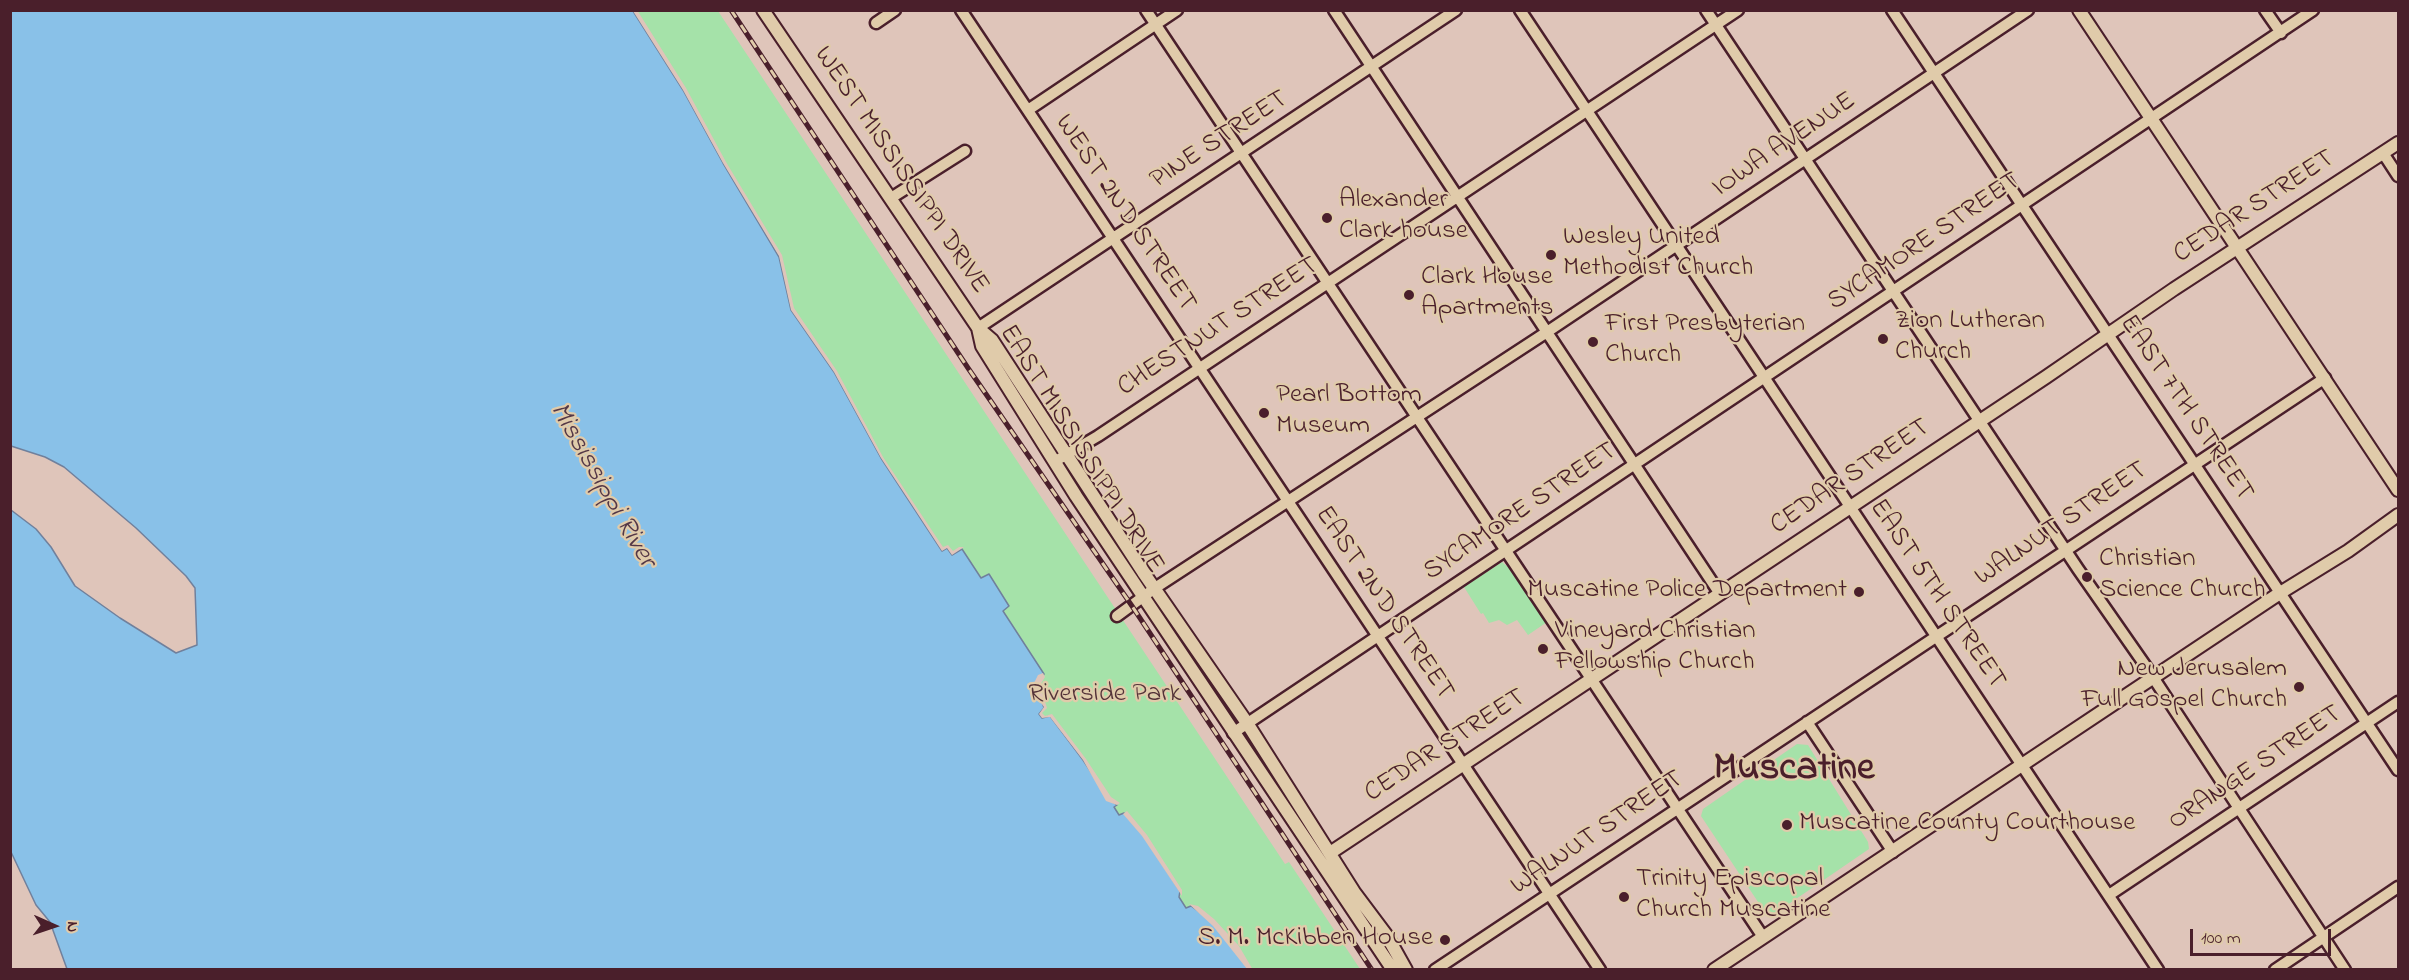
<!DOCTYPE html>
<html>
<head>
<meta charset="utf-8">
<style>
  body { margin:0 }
  #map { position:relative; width:2409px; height:980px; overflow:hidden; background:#dfc5ba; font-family:"Indie Flower",sans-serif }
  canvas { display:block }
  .frame { position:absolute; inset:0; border:12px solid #4a1f2b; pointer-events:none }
  .north { position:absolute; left:24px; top:896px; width:60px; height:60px; -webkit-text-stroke:4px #e0cbaa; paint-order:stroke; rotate:93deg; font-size:16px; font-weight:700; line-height:24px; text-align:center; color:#4a1f2b }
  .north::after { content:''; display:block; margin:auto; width:21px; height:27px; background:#4a1f2b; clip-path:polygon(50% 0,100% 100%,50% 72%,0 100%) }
  .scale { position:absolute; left:2190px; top:929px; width:141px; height:27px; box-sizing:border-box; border:3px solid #4a1f2b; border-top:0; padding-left:8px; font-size:18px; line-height:21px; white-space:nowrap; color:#4a1f2b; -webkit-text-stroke:4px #e0cbaa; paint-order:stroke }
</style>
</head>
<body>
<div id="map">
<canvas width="2409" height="980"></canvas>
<div class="frame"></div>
<div class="north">N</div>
<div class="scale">100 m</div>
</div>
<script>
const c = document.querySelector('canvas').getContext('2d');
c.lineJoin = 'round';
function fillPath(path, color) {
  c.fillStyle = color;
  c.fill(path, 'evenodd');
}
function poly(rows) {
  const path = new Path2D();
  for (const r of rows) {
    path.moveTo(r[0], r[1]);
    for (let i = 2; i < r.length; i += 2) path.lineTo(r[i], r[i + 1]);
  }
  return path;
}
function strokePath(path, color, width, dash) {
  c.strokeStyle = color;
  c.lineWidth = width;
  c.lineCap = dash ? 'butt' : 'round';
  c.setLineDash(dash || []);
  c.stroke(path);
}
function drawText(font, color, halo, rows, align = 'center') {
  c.font = font + ' "Indie Flower",sans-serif';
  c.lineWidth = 4.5;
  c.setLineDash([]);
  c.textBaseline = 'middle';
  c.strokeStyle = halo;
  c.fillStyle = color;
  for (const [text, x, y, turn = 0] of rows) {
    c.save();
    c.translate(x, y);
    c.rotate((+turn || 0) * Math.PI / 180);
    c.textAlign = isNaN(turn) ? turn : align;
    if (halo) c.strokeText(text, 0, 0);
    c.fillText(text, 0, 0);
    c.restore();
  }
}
const green = poly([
  [633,11,718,11,1285,864,1289,862,1360,969,1250,969,1189,907,1186,908,1139,848,1052,782,1018,635,1002,610,1008,606,975,596,912,505,791,310,683,90],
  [1502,562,1509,568,1547,622,1528,635,1517,620,1507,625,1499,620,1489,623,1483,613,1481,614,1464,587],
  [1797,744,1808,745,1868,842,1869,849,1774,914,1764,911,1701,816,1703,809]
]);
const water = poly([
  [11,11,633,11,683,90,723,163,779,257,791,310,834,372,881,458,942,551,947,548,952,555,962,549,981,578,989,574,1009,606,1003,611,1044,674,1037,685,1044,708,1039,714,1042,718,1050,716,1083,760,1109,799,1117,805,1114,807,1119,815,1124,813,1144,836,1180,891,1179,897,1186,908,1191,906,1212,921,1250,969,67,969,50,922,36,905,11,852,11,510,36,529,51,547,75,586,120,618,176,653,197,645,195,588,186,576,136,528,64,467,45,457,11,446,11,11]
]);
const pier = poly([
  [637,10,686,88,726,162,782,255,794,308,837,371,883,457,943,547,948,545,953,551,959,547,964,547,952,555,947,548,942,551,912,505,881,458,834,372,791,310,779,256,723,163,683,90,633,11],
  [1043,673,1045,677,1040,685,1047,708,1042,713,1045,716,1052,714,1086,759,1111,797,1120,803,1117,805,1106,801,1083,760,1050,717,1042,718,1039,714,1044,707,1034,693,1033,685,1038,675],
  [1127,811,1147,835,1182,890,1182,896,1142,836,1123,814],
  [1189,904,1198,906,1214,919,1239,946,1253,970,1247,969,1213,926]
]);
const minor = poly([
  [961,10,1600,970],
  [1146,10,1763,937],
  [1334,10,1720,594],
  [1520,10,2158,970],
  [1706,10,2078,569,2147,668,2345,970],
  [1892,10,2398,770],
  [2265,10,2281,33],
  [876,23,895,10],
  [1028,110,1177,10],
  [2383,153,2398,176],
  [891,198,965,151],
  [978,328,1456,10],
  [1059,459,1098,436,1738,10],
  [1117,616,1155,588,1547,332,2028,10],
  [1807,722,1893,852],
  [1233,733,2313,10],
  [2109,895,2398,702],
  [1435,970,2325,378],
  [2275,970,2398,887]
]);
const major = poly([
  [763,10,978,328,992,340,1143,572,1247,723,1354,892,1387,936,1406,970],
  [2079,10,2398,490],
  [978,328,982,346,1076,496,1393,970],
  [1330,853,2046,377,2174,289,2398,143],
  [1714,970,2280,593,2348,551,2398,515]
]);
const rail = poly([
  [731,10,968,368,1132,606,1372,970]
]);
const markers = [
  [1327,218,6,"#4a1f2b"],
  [1551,255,6,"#4a1f2b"],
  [1409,295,6,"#4a1f2b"],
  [1883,339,6,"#4a1f2b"],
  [1593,342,6,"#4a1f2b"],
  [1264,413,6,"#4a1f2b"],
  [2087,577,6,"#4a1f2b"],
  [1859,592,6,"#4a1f2b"],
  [1543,649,6,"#4a1f2b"],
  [2299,687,6,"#4a1f2b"],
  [1787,825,6,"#4a1f2b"],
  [1624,897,6,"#4a1f2b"],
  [1445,940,6,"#4a1f2b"]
];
const streetNames = [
  ["PINE STREET",1220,141,-33],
  ["IOWA AVENUE",1785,146,-34],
  ["WEST MISSISSIPPI DRIVE",900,171,56],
  ["CEDAR STREET",2255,208,-33],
  ["WEST 2ND STREET",1124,214,56],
  ["SYCAMORE STREET",1925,243,-34],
  ["CHESTNUT STREET",1219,328,-33],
  ["EAST 7TH STREET",2185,409,56],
  ["EAST MISSISSIPPI DRIVE",1080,450,58],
  ["CEDAR STREET",1851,478,-34],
  ["SYCAMORE STREET",1521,513,-34],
  ["WALNUT STREET",2062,525,-34],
  ["EAST 5TH STREET",1936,595,56],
  ["EAST 2ND STREET",1383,604,56],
  ["CEDAR STREET",1446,747,-33],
  ["ORANGE STREET",2256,769,-34],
  ["WALNUT STREET",1598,834,-34]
];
const poiNames = [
  ["Alexander",1339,202],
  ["Clark house",1339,233],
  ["Wesley United",1563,239],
  ["Methodist Church",1563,270],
  ["Clark House",1421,279],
  ["Apartments",1421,310],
  ["Zion Lutheran",1895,323],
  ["Church",1895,354],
  ["First Presbyterian",1605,326],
  ["Church",1605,357],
  ["Pearl Bottom",1276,397],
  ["Museum",1276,428],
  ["Christian",2099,561],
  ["Science Church",2099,592],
  ["Muscatine Police Department",1847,592,"right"],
  ["Vineyard Christian",1555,633],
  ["Fellowship Church",1555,664],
  ["New Jerusalem",2287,671,"right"],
  ["Full Gospel Church",2287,702,"right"],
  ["Muscatine County Courthouse",1799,825],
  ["Trinity Episcopal",1636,881],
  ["Church Muscatine",1636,912],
  ["S. M. McKibben House",1433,940,"right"]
];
const parkNames = [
  ["Riverside Park",1105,696]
];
const waterNames = [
  ["Mississippi River",601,486,60]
];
const townNames = [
  ["Muscatine",1794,772]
];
fillPath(green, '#a5e2a9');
fillPath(water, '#89c1e8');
strokePath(water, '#70809c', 1.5);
fillPath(pier, '#dfc5ba');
strokePath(minor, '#4a1f2b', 15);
strokePath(major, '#4a1f2b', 16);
strokePath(minor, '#e0cbaa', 10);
strokePath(major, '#e0cbaa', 12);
strokePath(rail, '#4a1f2b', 5);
strokePath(rail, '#e0cbaa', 3, [9]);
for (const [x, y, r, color] of markers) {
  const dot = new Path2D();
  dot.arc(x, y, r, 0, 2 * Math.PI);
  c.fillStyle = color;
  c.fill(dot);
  strokePath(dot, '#e0cbaa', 2);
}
drawText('27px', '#4a1f2b', '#e0cbaa', streetNames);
drawText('27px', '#4a1f2b', '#e0cbaa', poiNames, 'left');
drawText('27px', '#533238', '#e0cbaa', parkNames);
drawText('italic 28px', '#533747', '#e0cbaa', waterNames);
drawText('bold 39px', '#4a1f2b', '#e0cbaa', townNames);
</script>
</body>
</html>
